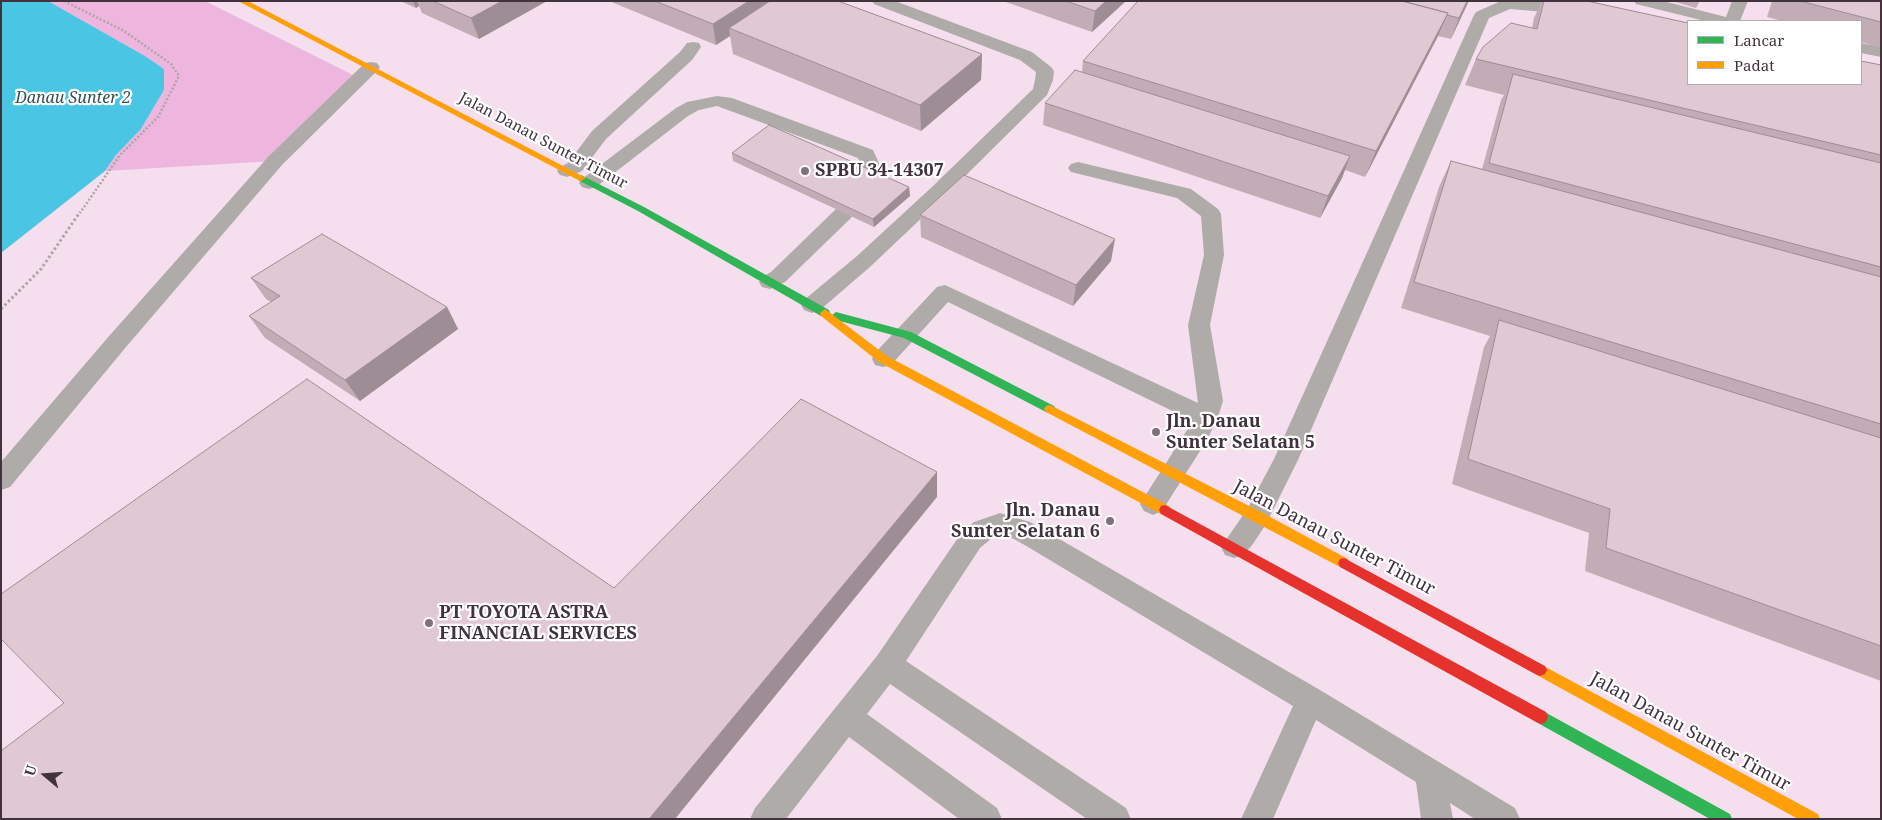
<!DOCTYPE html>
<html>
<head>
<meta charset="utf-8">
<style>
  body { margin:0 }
  #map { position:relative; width:1882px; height:820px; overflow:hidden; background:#f5dfee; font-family:"Noto Serif",serif }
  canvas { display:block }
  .frame { position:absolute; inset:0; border:2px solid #42323d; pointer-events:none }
  .legend { position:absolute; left:1687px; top:20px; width:175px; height:65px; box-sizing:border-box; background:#fff; border:1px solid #b3adb1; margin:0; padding:6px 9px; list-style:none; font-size:15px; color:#42323d }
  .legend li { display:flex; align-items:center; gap:10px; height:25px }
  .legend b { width:25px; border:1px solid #b3adb1 }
  .north { position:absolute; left:20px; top:750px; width:50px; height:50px; -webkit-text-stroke:4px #fff; paint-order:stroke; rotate:288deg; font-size:14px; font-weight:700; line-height:20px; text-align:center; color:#42323d }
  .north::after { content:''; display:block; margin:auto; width:18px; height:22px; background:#42323d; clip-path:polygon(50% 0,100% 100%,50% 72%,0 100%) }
</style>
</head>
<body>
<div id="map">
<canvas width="1882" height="820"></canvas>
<div class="frame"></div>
<ul class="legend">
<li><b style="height:6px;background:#30b455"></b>Lancar</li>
<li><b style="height:6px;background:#ff9f0a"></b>Padat</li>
</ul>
<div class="north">U</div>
</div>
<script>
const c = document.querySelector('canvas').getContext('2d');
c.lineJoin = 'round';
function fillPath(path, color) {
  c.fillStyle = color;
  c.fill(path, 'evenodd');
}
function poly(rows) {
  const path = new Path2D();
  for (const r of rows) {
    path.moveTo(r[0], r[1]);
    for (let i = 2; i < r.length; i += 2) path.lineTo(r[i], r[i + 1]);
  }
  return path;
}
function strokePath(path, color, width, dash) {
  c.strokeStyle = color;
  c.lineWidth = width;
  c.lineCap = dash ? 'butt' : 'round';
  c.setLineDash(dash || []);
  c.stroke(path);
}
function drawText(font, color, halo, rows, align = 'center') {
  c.font = font + ' "Noto Serif",serif';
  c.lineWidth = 4.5;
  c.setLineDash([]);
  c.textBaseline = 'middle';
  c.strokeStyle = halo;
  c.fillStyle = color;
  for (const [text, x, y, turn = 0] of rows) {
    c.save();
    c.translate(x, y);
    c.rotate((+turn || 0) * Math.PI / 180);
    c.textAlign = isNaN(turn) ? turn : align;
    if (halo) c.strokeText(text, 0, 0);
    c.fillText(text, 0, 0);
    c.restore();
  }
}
const green = poly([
  [48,1,205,1,359,78,275,161,105,171,116,155,141,129,164,90,164,69,145,56]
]);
const water = poly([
  [1,1,48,1,145,56,164,69,164,90,141,129,116,155,105,171,1,253]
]);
const pathFar1 = poly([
  [64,1,124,31,171,64,179,76,158,117,120,155,80,213]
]);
const path = poly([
  [1,309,41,269,80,212]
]);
const lane = poly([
  [872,1,895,1,1032,52,1051,67,1054,71,1053,80,1047,95,947,194,871,266,820,310,812,313,804,310,801,305,804,300,857,256,933,186,1033,89,1035,80,1036,72,1020,60,874,4,872,1],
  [1501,1,1545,2,1578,10,1580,13,1578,16,1572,18,1545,12,1510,9,1489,18,1298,460,1266,524,1253,544,1243,555,1234,558,1225,555,1221,547,1248,508,1274,459,1474,15,1476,12,1501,1],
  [1634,1,1663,1,1726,17,1732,1,1748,1,1740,21,1705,21,1636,4,1634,1],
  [693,42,699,43,701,47,692,60,606,139,582,171,567,177,560,175,557,171,560,167,568,163,592,131,680,52,687,43,693,42],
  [1861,43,1881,47,1881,57,1861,53,1861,43],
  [371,62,377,63,380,67,377,71,282,165,126,347,10,487,1,490,1,462,110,335,268,157,365,63,371,62],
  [717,96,732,98,873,150,887,181,884,185,877,187,870,185,858,158,717,106,699,110,688,116,596,187,589,189,582,187,579,183,582,179,676,108,687,102,717,96],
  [1078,162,1191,189,1218,209,1221,214,1224,255,1210,325,1223,401,1218,417,1207,440,1162,511,1153,515,1144,511,1140,504,1187,430,1191,420,948,302,891,365,883,367,875,365,872,359,875,353,937,287,945,285,1198,403,1188,325,1204,255,1201,216,1177,198,1071,172,1068,168,1071,164,1078,162],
  [844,207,851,208,854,213,851,218,785,282,770,289,762,287,759,282,762,277,771,272,837,208,844,207],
  [1000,513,1030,522,1320,690,1515,808,1520,819,1475,819,1450,803,1453,819,1421,819,1416,782,1316,720,1273,819,1241,819,1293,706,1028,547,1014,539,1000,535,992,538,980,548,906,661,1126,808,1131,819,1087,819,890,684,867,714,997,808,1002,819,959,819,849,737,786,819,750,819,755,808,877,656,962,532,974,522,1000,513]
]);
const fast = poly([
  [581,175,644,207,829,310,830,313,829,316,821,316,638,211,578,180,578,176,581,175],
  [836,312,911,332,1054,406,1056,409,1054,412,1050,413,1046,412,904,338,832,319,831,316,836,312],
  [1541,710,1730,814,1732,819,1710,819,1536,722,1534,717,1536,712,1541,710]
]);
const slow = poly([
  [238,1,248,1,586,178,581,181,578,180,238,1],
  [825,309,887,356,1169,506,1171,510,1169,514,1165,515,1161,514,879,362,821,316,820,313,825,309],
  [1050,405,1261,512,1348,559,1350,563,1348,567,1344,568,1340,567,1046,412,1044,409,1046,406,1050,405],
  [1540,664,1818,814,1820,819,1798,819,1535,674,1533,670,1535,666,1540,664]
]);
const jam = poly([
  [1165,505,1546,712,1548,717,1546,722,1541,724,1536,722,1161,514,1159,510,1161,506,1165,505],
  [1344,558,1545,666,1547,670,1545,674,1540,676,1535,674,1340,567,1338,563,1340,559,1344,558]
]);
const wall = poly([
  [400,1,547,1,479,39,422,13,419,6,416,8],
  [609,1,838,1,982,54,981,80,921,131,733,54,730,36,716,45],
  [1003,1,1126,1,1092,32],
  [1542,1,1587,1,1881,65,1881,681,1585,571,1589,533,1452,484,1484,347,1490,336,1401,308,1439,187,1451,161,1482,169,1501,100,1504,95,1465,85,1476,59,1532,28,1534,18],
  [1672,1,1700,1,1696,8],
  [1772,1,1881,1,1881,48,1861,42,1861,21,1783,21,1767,17],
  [1465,9,1451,39,1438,36,1365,177,1345,170,1342,178,1320,218,1043,125,1045,103,1082,72,1083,61],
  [732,153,909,187,910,196,874,227,733,161],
  [920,215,1111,261,1073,306,921,237],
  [251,278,447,307,458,329,360,401,265,338,249,316,271,302,266,299]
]);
const shadedWall = poly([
  [413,1,417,1,419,6,416,8],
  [502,1,547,1,479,39,471,18],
  [749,1,784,1,729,28,730,36,716,45,713,24],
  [1106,1,1126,1,1092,32,1095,11],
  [1467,1,1469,1,1465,9,1451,39,1459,18],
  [1448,13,1437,38,1365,177,1376,151],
  [982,54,981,80,921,131,920,105],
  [1350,156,1342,178,1320,218,1328,196],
  [909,187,910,196,874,227,873,219],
  [1115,239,1111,261,1073,306,1076,285],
  [447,307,458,329,360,401,345,380],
  [937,472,937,497,675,819,649,819]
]);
const building = poly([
  [433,1,502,1,471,18,433,1],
  [655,1,749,1,713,24,655,1],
  [770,1,838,1,982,54,920,105,729,28,770,1],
  [1066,1,1106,1,1095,11,1066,1],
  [1138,1,1402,1,1448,13,1376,151,1083,61,1138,1],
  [1402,1,1467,1,1459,18,1447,15,1448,13,1402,1],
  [1544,1,1587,1,1688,23,1688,84,1861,84,1861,61,1881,65,1881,155,1476,59,1483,47,1511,23,1537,29,1544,1],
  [1800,1,1881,1,1881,22,1800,1],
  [1075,70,1350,156,1328,196,1045,103,1075,70],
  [1513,74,1881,163,1881,267,1489,163,1513,74],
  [769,125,909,187,873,219,732,153,769,125],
  [1451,161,1881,277,1881,424,1414,282,1451,161],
  [964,175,1115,239,1076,285,920,215,964,175],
  [322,234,447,307,345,380,249,316,280,296,251,278,322,234],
  [1499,320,1881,438,1881,646,1606,548,1610,509,1468,459,1499,320],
  [307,379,614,588,801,399,937,472,649,819,1,819,1,751,64,703,1,639,1,594,307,379]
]);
const markers = [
  [805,171,5,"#816f7b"],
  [1156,432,5,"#816f7b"],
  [1110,521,5,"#816f7b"],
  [429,623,5,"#816f7b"]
];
const farStreetnames = [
  ["Jalan Danau Sunter Timur",543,141,28]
];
const farWaternames = [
  ["Danau Sunter 2",73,98]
];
const poiNames = [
  ["SPBU 34-14307",815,171],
  ["Jln. Danau",1166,422],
  ["Sunter Selatan 5",1166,443],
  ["Jln. Danau",1100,511,"right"],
  ["Sunter Selatan 6",1100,532,"right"],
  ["PT TOYOTA ASTRA",439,613],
  ["FINANCIAL SERVICES",439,634]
];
const streetNames = [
  ["Jalan Danau Sunter Timur",1334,538,28],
  ["Jalan Danau Sunter Timur",1690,732,29]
];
fillPath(green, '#eeb6de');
fillPath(water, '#4ac6e4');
strokePath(pathFar1, '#ada5a7', 2.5, [2, 2]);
strokePath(path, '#ada5a7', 3, [2.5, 2.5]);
fillPath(lane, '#afaba8');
fillPath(fast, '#30b455');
fillPath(slow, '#ff9f0a');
fillPath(jam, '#e5322d');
fillPath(wall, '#c2adb6');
fillPath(shadedWall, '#9e8d94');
fillPath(building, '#e1c9d4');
strokePath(building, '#9e8d94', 1);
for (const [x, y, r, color] of markers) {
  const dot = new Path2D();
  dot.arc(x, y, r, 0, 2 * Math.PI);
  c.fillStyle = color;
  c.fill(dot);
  strokePath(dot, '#fff', 2);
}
drawText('15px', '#42323d', '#fff', farStreetnames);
drawText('italic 16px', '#325059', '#fff', farWaternames);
drawText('bold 18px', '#42323d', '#fff', poiNames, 'left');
drawText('18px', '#42323d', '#fff', streetNames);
</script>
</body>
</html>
